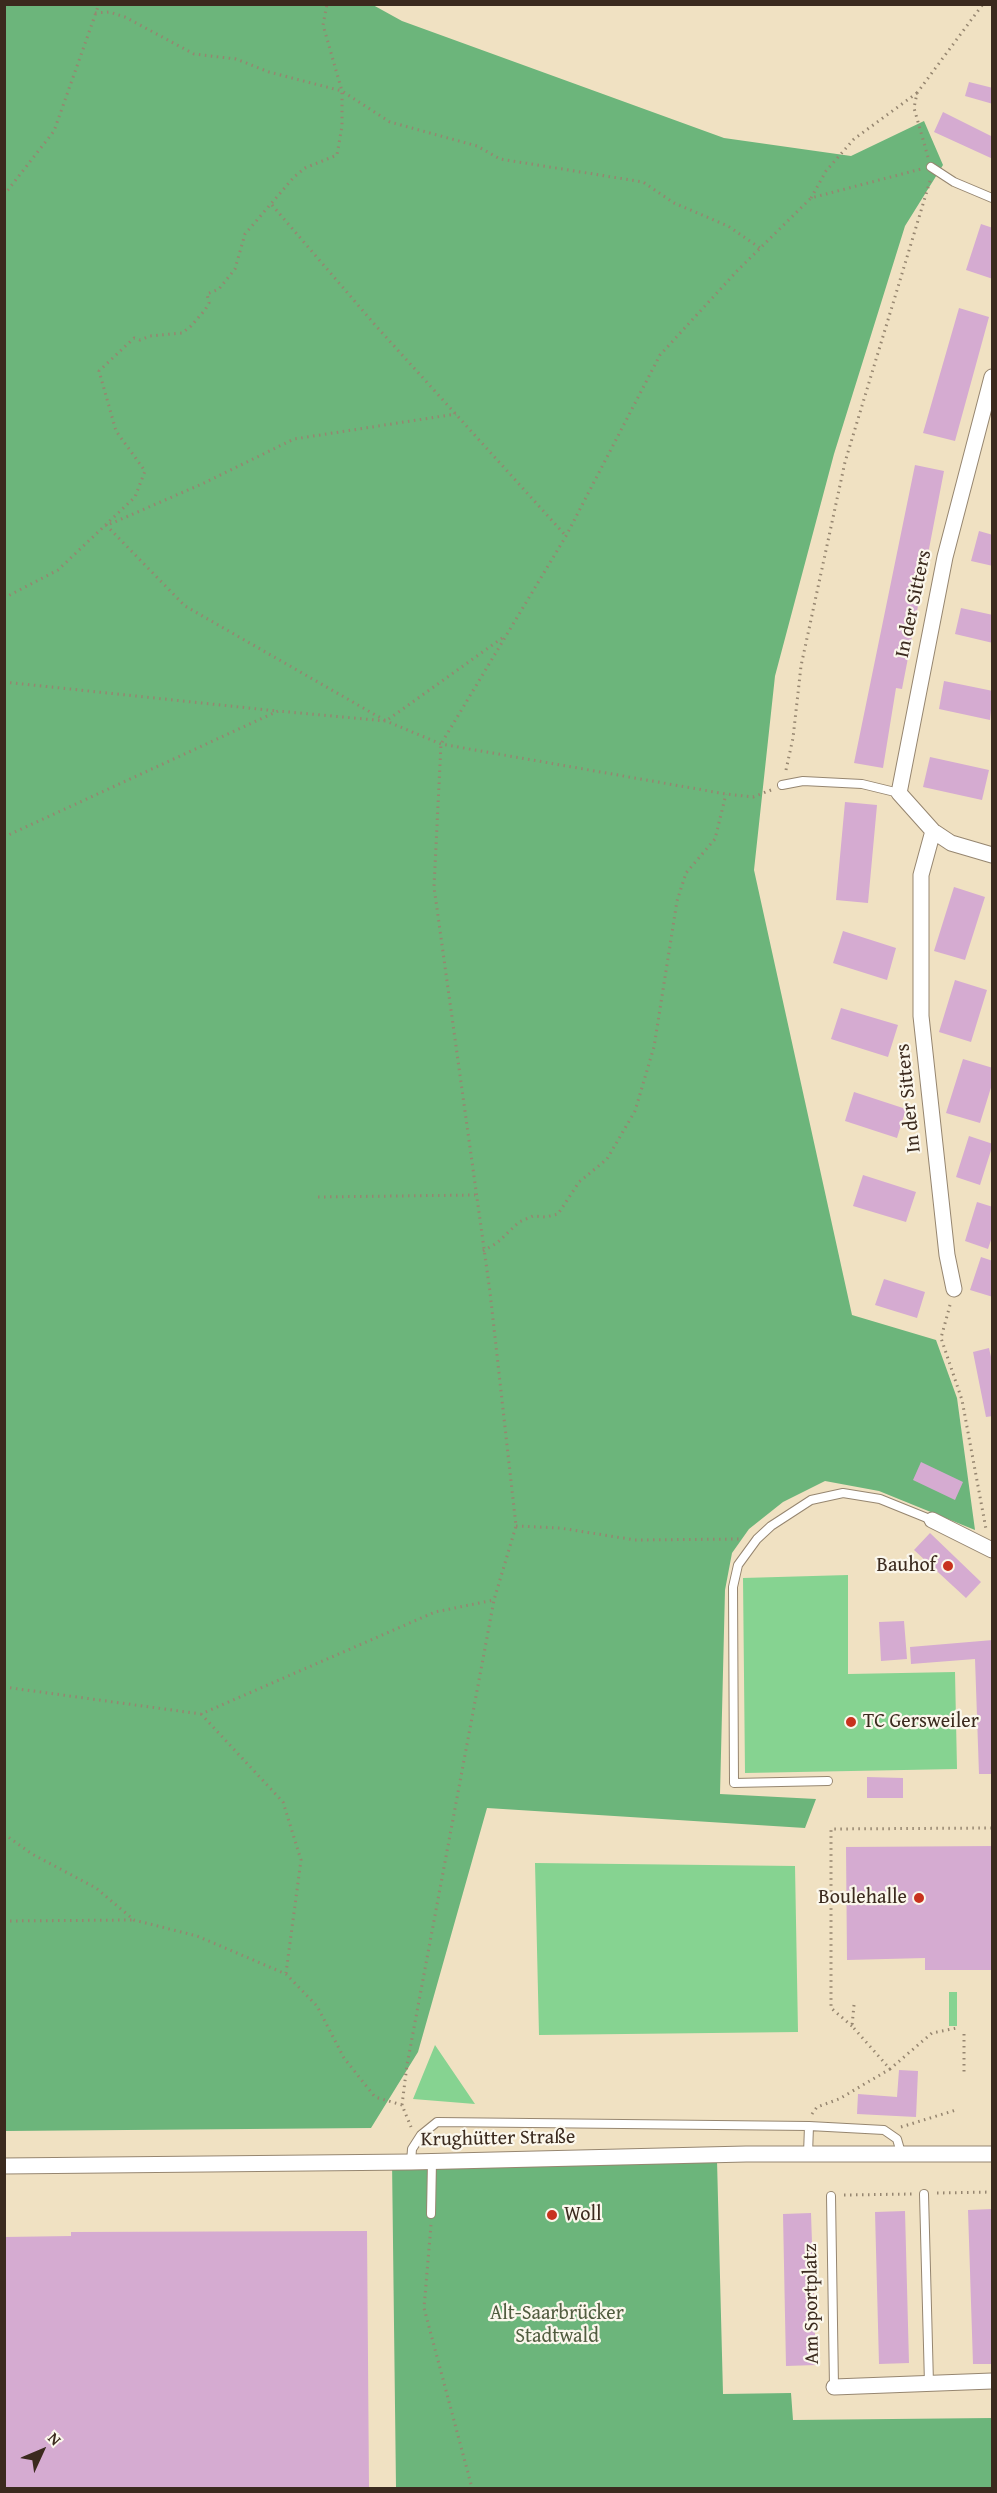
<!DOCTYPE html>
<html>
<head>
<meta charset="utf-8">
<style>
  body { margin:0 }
  #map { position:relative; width:997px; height:2493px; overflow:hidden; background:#f0e1c2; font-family:"Gentium Book Plus",serif }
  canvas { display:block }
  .frame { position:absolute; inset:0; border:6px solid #3b2a1e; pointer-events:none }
  .north { position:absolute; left:12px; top:2421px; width:60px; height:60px; -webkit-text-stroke:4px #fbf7ec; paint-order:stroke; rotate:46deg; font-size:16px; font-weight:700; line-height:24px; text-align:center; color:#3b2a1e }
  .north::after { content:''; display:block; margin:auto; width:21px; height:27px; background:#3b2a1e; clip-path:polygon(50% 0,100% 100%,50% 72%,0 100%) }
</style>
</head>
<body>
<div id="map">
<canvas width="997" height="2493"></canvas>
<div class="frame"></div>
<div class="north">N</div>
</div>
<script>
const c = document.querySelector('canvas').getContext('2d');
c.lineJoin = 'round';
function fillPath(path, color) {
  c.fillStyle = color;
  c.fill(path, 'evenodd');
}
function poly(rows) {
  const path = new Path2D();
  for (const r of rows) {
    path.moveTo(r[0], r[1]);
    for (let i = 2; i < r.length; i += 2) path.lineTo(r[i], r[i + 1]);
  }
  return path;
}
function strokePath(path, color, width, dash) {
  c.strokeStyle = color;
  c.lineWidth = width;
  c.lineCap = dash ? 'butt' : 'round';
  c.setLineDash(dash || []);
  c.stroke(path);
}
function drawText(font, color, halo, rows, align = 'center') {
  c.font = font + ' "Gentium Book Plus",serif';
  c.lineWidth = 4.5;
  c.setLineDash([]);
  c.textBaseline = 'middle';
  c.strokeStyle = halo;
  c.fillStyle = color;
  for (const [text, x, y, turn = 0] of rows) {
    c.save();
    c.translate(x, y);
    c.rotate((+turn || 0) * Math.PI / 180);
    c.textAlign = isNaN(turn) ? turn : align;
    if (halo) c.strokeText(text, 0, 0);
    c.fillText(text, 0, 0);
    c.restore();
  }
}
const green = poly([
  [848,1575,848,1674,955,1672,957,1769,745,1773,743,1578],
  [535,1863,795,1866,798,2032,539,2035],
  [949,1992,957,1992,957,2026,949,2026],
  [435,2045,475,2104,413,2099]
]);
const forest = poly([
  [4,5,373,5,402,21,724,138,851,156,924,121,943,165,905,226,834,454,775,676,754,870,852,1315,936,1340,957,1398,975,1530,879,1491,825,1481,783,1502,749,1529,732,1553,725,1590,720,1794,816,1799,805,1828,487,1808,418,2052,371,2128,5,2131],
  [392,2160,717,2160,723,2394,791,2393,793,2420,992,2418,992,2488,396,2488]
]);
const building = poly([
  [969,82,993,88,993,104,965,96],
  [943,112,993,137,993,159,934,132],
  [981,224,993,228,993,279,966,270],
  [959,308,989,317,955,441,923,433],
  [915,465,944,471,902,689,896,688,883,768,854,763],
  [979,531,993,535,993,566,971,561],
  [961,608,993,615,993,643,955,634],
  [944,681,993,691,990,720,939,709],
  [930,757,989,770,982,800,923,787],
  [845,802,877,805,868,903,836,900],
  [954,887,985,897,965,960,934,951],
  [843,931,896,948,887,980,833,963],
  [955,980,987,990,971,1042,939,1032],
  [841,1008,898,1025,888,1057,831,1039],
  [963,1059,993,1068,993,1081,980,1123,946,1113],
  [854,1092,906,1109,897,1138,845,1121],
  [969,1136,993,1144,980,1185,956,1177],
  [863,1175,916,1192,906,1222,853,1206],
  [977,1202,993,1207,993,1234,988,1249,965,1241],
  [981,1257,993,1261,993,1297,970,1290],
  [884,1279,925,1292,917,1318,875,1305],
  [989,1348,993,1366,993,1416,986,1417,973,1352],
  [921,1462,963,1482,955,1500,913,1480],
  [930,1533,981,1582,966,1598,914,1550],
  [904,1621,907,1659,881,1661,879,1622],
  [993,1640,993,1774,979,1774,975,1659,911,1664,910,1647],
  [867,1777,903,1778,903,1798,867,1798],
  [993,1846,993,1970,925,1970,925,1958,847,1960,846,1847],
  [899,2070,918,2071,916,2117,857,2114,858,2094,897,2097],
  [993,2209,993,2364,973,2364,968,2210],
  [905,2211,909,2363,879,2364,875,2212],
  [811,2213,816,2365,786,2366,783,2214],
  [367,2231,369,2488,4,2488,4,2237,71,2236,71,2232]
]);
const path = poly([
  [95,13,109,12,125,17,194,54,236,59,269,72,342,91,390,122,477,146,500,159,643,182,674,203,728,226,760,248],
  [928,157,914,108,917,93,983,4],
  [4,195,54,131,99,4],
  [811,198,826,171,854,139,917,93],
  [272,205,376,326,566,536],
  [110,524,204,483,294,439,456,414],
  [106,525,185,606,386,721,505,636],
  [4,598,58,570,135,497,145,471,116,431,99,371,134,338,140,340,150,336,182,333,191,326,205,310,209,303,207,294,219,289,235,269,245,234,294,177,305,168,337,155,342,126,342,91,323,25,327,4],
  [4,682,277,711],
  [786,770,793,738,801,666,845,462,930,181],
  [4,837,278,711,386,721,441,744,726,794,753,797,771,790],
  [318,1197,475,1195],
  [483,1251,497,1243,519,1222,533,1216,546,1217,558,1214,579,1182,607,1159,635,1111,654,1047,677,901,686,873,715,839,726,794],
  [950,1305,941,1338,962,1400,986,1529],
  [516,1526,560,1528,635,1540,741,1539],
  [4,1687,201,1714,435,1612,494,1600],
  [201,1714,283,1802,301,1860,286,1973],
  [4,1834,32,1854,96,1888,134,1920,197,1936,286,1974,317,2006,344,2058,375,2097,402,2105,411,2127],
  [4,1921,134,1920],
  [854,2005,852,2026,890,2069,932,2033,957,2028],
  [852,2026,831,2008,831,1829,992,1828],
  [964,2034,964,2072],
  [402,2105,407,2065,494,1600,516,1526,490,1292,434,887,441,744,566,536,660,355,737,271,811,198,921,169],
  [812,2114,817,2107,839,2099,890,2069],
  [901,2127,956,2110],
  [937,2193,992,2192],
  [844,2195,913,2194],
  [431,2225,424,2308,472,2488]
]);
const service = poly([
  [931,167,954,182,992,198],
  [782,785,803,781,862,784,899,793],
  [828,1781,734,1783,733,1587,738,1565,757,1539,771,1526,811,1500,843,1493,880,1499,932,1520],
  [809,2126,884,2130,897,2139,901,2153],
  [411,2162,412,2149,421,2135,437,2122,809,2126,808,2154],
  [924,2194,929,2384],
  [831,2196,834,2387],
  [431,2214,432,2161]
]);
const minor = poly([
  [992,377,945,557,899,793,933,831,951,843,992,855],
  [933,831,921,875,921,1016,947,1255,954,1289],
  [932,1520,992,1550],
  [4,2166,411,2162,746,2154,992,2154],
  [834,2387,992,2381]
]);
const markers = [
  [948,1566,6,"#c8321e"],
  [851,1722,6,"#c8321e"],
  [919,1898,6,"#c8321e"],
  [552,2215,6,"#c8321e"]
];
const streetNames = [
  ["In der Sitters",914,604,-78],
  ["In der Sitters",909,1098,-96],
  ["Krughütter Straße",498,2139,-1],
  ["Am Sportplatz",812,2304,-91]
];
const poiNames = [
  ["Bauhof",936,1566],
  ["TC Gersweiler",863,1722,"left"],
  ["Boulehalle",907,1898],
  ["Woll",564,2215,"left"]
];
const parkNames = [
  ["Alt-Saarbrücker",557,2314],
  ["Stadtwald",557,2337]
];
fillPath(green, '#86d391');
fillPath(forest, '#6cb57b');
fillPath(building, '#d5abd1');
strokePath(service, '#968670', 10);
strokePath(minor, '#968670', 17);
strokePath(path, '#968670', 3, [1.5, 4.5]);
strokePath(service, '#fff', 8);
strokePath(minor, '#fff', 15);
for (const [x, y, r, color] of markers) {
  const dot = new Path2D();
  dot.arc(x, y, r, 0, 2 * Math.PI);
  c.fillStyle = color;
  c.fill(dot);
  strokePath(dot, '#fbf7ec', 2);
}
drawText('20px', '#3b2a1e', '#fbf7ec', streetNames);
drawText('20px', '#3b2a1e', '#fbf7ec', poiNames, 'right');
drawText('20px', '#525d40', '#fbf7ec', parkNames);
</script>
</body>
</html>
